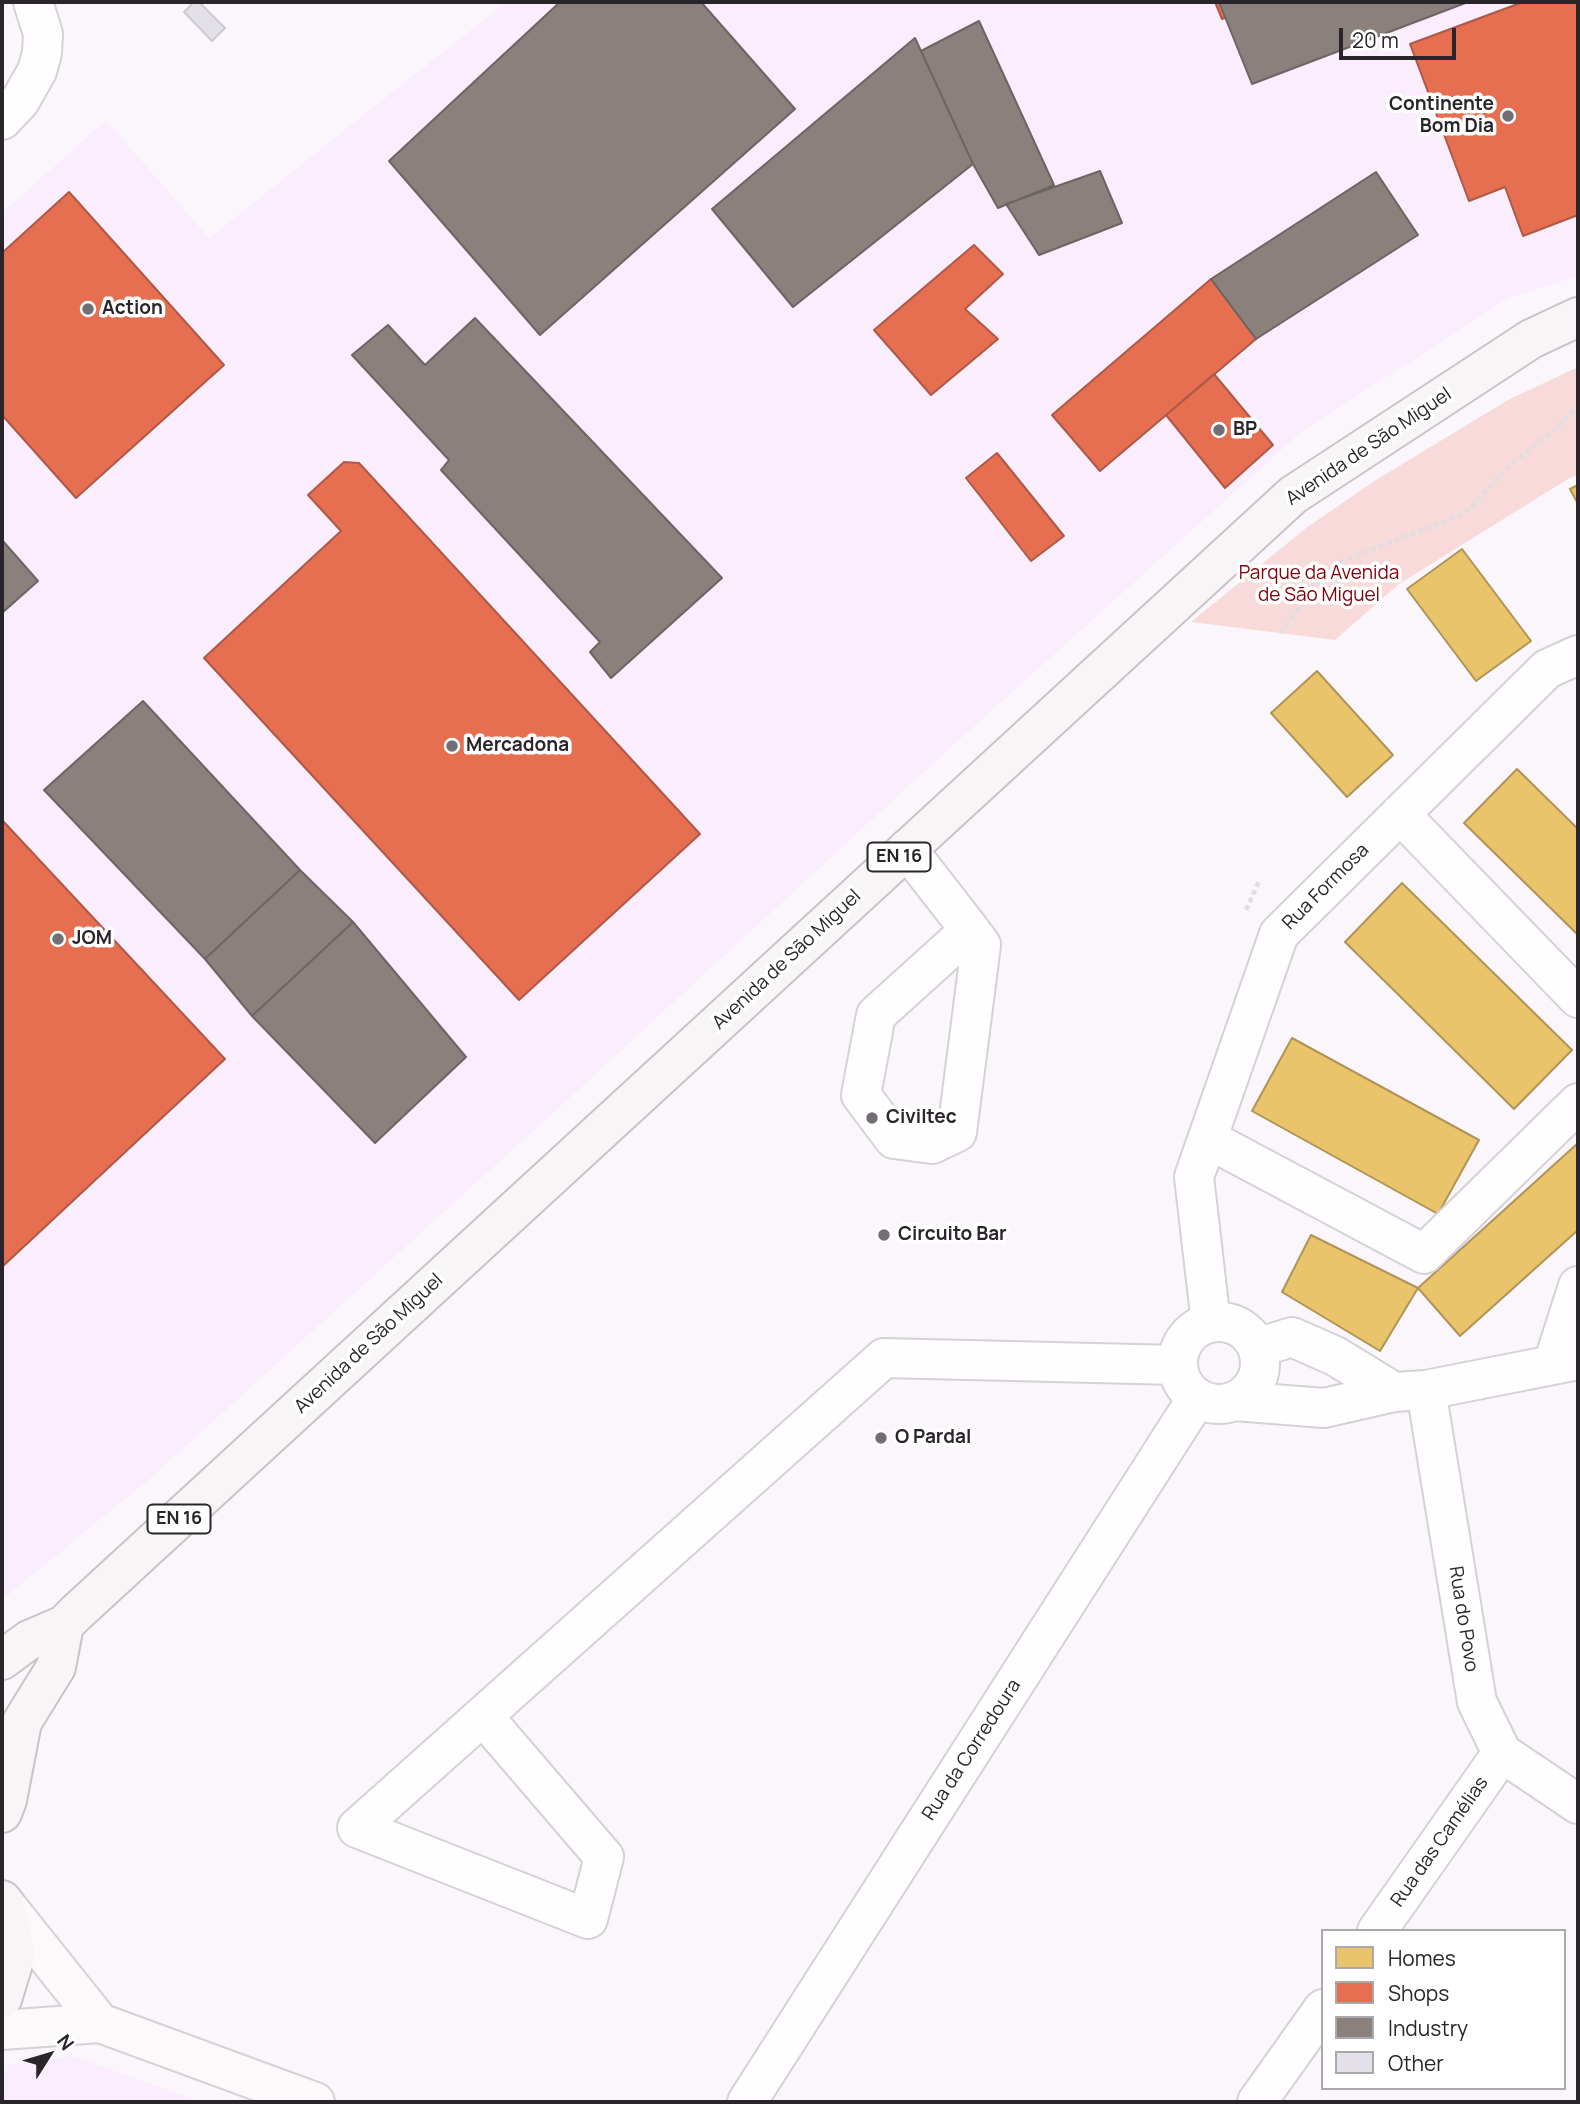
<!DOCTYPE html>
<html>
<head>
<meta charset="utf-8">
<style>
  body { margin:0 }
  #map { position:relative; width:1580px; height:2104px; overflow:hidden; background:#fbf6fc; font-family:Manrope,sans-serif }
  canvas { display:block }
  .frame { position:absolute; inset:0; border:4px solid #2a252b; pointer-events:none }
  .legend { position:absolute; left:1321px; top:1929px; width:245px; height:161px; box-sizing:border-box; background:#fff; border:2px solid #aaa8aa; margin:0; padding:9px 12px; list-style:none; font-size:21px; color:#2a252b }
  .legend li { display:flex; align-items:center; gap:14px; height:35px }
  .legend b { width:35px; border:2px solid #aaa8aa }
  .north { position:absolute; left:14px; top:2020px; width:70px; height:70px; -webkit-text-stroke:5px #fff; paint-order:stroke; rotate:53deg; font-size:19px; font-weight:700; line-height:28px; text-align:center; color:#2a252b }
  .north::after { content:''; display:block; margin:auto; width:24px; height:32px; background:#2a252b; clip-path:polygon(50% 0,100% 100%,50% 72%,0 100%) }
  .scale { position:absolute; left:1339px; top:28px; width:117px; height:32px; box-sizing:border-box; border:4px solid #2a252b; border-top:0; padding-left:9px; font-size:21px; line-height:24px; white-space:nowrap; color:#2a252b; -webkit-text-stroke:5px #fff; paint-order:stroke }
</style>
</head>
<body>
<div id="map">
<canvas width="1580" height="2104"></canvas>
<div class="frame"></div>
<ul class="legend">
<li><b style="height:19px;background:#e9c46a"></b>Homes</li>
<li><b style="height:19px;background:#e76f51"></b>Shops</li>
<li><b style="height:19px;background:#8a817c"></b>Industry</li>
<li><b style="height:19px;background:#e3e0ea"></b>Other</li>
</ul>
<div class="north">N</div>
<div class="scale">20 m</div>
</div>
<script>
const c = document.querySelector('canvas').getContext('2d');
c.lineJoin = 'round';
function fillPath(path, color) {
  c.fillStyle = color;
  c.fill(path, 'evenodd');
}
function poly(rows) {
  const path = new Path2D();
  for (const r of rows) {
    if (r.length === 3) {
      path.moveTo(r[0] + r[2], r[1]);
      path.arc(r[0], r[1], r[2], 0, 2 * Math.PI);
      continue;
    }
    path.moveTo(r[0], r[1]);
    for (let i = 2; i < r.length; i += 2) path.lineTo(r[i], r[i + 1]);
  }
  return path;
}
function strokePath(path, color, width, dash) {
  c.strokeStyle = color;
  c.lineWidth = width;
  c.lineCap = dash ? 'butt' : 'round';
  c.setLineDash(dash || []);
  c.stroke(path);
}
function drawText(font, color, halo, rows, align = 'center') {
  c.font = font + ' Manrope,sans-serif';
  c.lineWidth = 7;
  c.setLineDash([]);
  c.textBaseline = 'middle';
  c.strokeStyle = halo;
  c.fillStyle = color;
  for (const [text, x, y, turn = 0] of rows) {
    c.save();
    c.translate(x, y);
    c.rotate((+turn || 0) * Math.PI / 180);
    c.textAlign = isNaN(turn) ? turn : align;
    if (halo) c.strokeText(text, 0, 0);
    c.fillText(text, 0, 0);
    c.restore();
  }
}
const built = poly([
  [506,2,1578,2,1578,276,1507,299,1300,433,938,759,563,1104,153,1476,2,1600,2,213,106,120,209,238],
  [72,2056,203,2102,2,2102,2,2066]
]);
const green = poly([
  [1578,367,1578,475,1568,479,1399,584,1335,640,1191,622,1306,528,1376,480,1508,400]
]);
const homes = poly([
  [1578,485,1578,504,1570,489,1578,485],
  [1462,549,1531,641,1476,681,1407,589,1462,549],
  [1317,671,1393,755,1347,797,1271,713,1317,671],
  [1517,769,1578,829,1578,935,1464,823,1517,769],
  [1402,883,1572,1050,1514,1109,1345,942,1402,883],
  [1292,1038,1479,1140,1438,1214,1252,1111,1292,1038],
  [1578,1143,1578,1230,1460,1336,1418,1288,1578,1143],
  [1311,1235,1418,1288,1380,1351,1282,1292,1311,1235]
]);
const shops = poly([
  [1215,2,1234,2,1238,13,1222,19,1215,2],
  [1523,2,1578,2,1578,215,1523,236,1505,187,1469,201,1410,44,1523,2],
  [69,192,224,365,76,498,2,415,2,253,69,192],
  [974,245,1003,274,965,309,998,339,931,395,874,330,974,245],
  [1211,279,1256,339,1100,471,1052,415,1211,279],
  [1214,374,1273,445,1225,488,1166,415,1214,374],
  [997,453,1064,536,1031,561,966,478,997,453],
  [344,462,359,463,700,834,519,1000,204,658,341,531,308,495,344,462],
  [2,820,225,1059,2,1267,2,820]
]);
const industry = poly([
  [560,2,701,2,795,109,540,335,389,161,560,2],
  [1219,2,1468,2,1252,84,1219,2],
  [979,21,1054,185,998,208,973,164,921,51,979,21],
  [915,38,973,164,793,307,712,209,915,38],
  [1100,171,1122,223,1039,255,1006,204,1100,171],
  [1376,172,1418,235,1256,339,1211,279,1376,172],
  [475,318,722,578,611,678,590,652,600,642,441,470,449,460,352,355,388,325,425,365,475,318],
  [2,540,38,581,2,613,2,540],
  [143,701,300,870,205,959,44,790,143,701],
  [300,870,353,922,252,1016,205,959,300,870],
  [353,922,466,1057,375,1143,252,1016,353,922]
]);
const building = poly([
  [194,2,199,2,225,28,212,41,184,12,194,2]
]);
const path = poly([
  [1281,633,1329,566,1464,514,1512,463,1554,430,1578,405],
  [1246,910,1260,879]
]);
const minor = poly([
  [2,120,20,101,37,71,42,53,43,34,33,2],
  [1400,814,1578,998],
  [907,849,970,930,981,945,957,1132,932,1144,894,1139,861,1095,876,1015,970,930],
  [1208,1139,1424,1254,1578,1103],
  [1219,1363,41],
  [1211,1323,1194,1177,1279,934,1547,669,1578,655],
  [1257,1348,1292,1337,1335,1356,1394,1392],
  [1553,1364,1578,1286],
  [1426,1390,1477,1702,1502,1753,1578,1804],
  [1235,1401,1324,1408,1394,1392,1426,1390,1578,1360],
  [483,1716,604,1857,588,1919,357,1828,884,1358,1178,1365],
  [1377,1931,1502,1753],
  [747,2102,1197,1398],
  [1257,2102,1323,2009]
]);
const secondary = poly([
  [5,1904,100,2023],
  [2,2030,100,2023,315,2102]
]);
const primary = poly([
  [2,1660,29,1640,64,1625,76,1613,1293,495,1531,339,1578,317],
  [2,1813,7,1800,22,1722,56,1667,64,1625],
  [2,1900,5,1904,16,1954,2,1999]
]);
const markers = [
  [1508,116,7,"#736e74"],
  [88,309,7,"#736e74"],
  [1219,430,7,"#736e74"],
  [452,746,7,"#736e74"],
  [58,939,7,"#736e74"],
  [872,1118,7,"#736e74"],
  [884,1235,7,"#736e74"],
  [881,1438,7,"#736e74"]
];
const shields = [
  [899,857,63],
  [179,1519,63]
];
const shieldNames = [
  ["EN 16",899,857],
  ["EN 16",179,1519]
];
const poiNames = [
  ["Continente",1494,105,"right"],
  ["Bom Dia",1494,127,"right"],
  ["Action",102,309],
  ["BP",1233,430],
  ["Mercadona",466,746],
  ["JOM",72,939],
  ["Civiltec",886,1118],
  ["Circuito Bar",898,1235],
  ["O Pardal",895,1438]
];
const streetNames = [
  ["Avenida de São Miguel",1369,447,-34],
  ["Rua Formosa",1326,887,-45],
  ["Avenida de São Miguel",787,960,-43],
  ["Avenida de São Miguel",369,1344,-43],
  ["Rua do Povo",1463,1619,81],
  ["Rua da Corredoura",972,1750,-57],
  ["Rua das Camélias",1440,1842,-55]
];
const parkNames = [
  ["Parque da Avenida",1319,574],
  ["de São Miguel",1319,596]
];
fillPath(built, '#faedfd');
fillPath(green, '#f9dada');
fillPath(homes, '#e9c46a');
strokePath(homes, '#b09457', 2);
fillPath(shops, '#e76f51');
strokePath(shops, '#ae5946', 2);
fillPath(industry, '#8a817c');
strokePath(industry, '#6d6564', 2);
fillPath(building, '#e3e0ea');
strokePath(building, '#cccad1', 2);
strokePath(minor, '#d5d1d6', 42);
strokePath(secondary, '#d5d1d6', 42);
strokePath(primary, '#cbc2c7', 42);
strokePath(path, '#e0dee1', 4.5, [5, 3.5]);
strokePath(minor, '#fefeff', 38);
strokePath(secondary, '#fcf9fb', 38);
strokePath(primary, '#f8f5f7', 38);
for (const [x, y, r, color] of markers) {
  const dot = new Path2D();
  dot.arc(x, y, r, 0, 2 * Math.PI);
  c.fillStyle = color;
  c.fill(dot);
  strokePath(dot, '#fff', 2.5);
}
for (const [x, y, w] of shields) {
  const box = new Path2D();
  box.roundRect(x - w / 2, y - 14.5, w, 29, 5);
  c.fillStyle = '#fff';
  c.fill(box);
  strokePath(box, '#2a252b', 2);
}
drawText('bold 18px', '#2a252b', null, shieldNames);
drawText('bold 19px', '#2a252b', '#fff', poiNames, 'left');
drawText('19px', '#2a252b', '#fff', streetNames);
drawText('19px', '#80000c', '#fff', parkNames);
</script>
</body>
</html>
